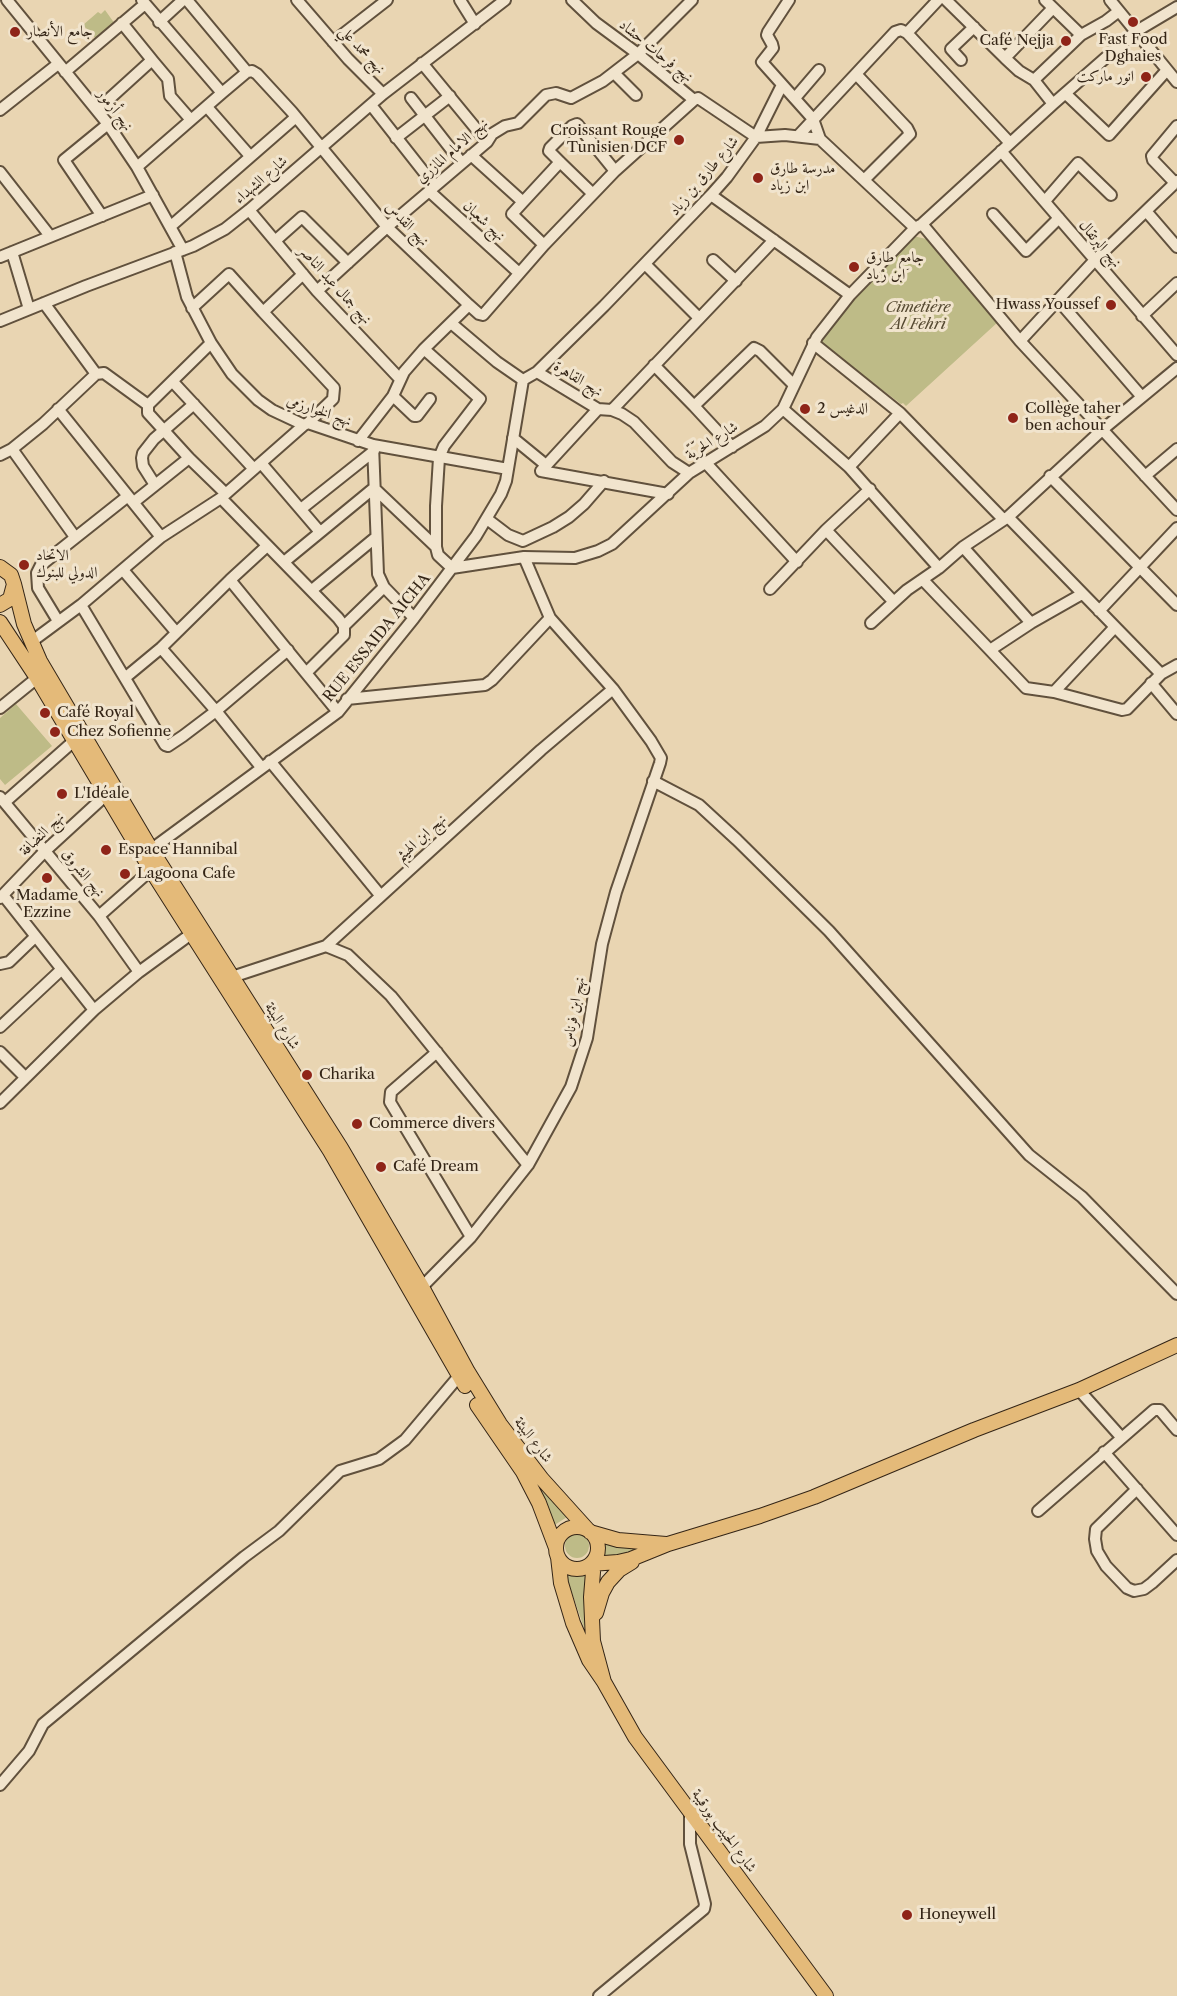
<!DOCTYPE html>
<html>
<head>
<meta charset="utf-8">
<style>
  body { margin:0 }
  canvas { display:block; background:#e9d5b2 }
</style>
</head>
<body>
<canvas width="1177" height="1996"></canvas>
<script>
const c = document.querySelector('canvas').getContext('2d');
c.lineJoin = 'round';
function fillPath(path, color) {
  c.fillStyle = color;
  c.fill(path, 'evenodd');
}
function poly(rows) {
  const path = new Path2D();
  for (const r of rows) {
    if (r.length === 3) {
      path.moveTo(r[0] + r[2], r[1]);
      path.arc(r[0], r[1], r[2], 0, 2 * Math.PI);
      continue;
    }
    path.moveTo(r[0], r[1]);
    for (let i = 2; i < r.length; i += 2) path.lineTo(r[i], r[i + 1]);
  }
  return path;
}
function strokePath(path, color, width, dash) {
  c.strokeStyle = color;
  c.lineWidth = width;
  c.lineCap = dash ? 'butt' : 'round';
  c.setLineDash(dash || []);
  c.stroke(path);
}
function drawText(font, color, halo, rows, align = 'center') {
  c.font = font + ' "Libre Caslon Text",Amiri,serif';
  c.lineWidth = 6;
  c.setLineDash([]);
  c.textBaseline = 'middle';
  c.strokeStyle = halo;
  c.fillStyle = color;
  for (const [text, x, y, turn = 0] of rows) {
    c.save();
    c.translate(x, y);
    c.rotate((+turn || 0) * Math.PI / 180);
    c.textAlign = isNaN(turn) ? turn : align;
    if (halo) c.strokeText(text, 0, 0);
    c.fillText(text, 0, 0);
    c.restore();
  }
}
const green = poly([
  [105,10,115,24,97,40,83,25,98,12,101,14],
  [913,236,931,240,998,322,906,406,903,403,901,404,820,343,825,333,908,239],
  [16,704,52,746,5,785,0,779,0,718],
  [535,1483,567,1517,553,1526],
  [577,1546,12],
  [605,1539,652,1546,604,1559],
  [565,1573,575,1576,591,1573,589,1642]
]);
const minor = poly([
  [7,0,108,124,137,167,183,250],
  [142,0,222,93],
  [187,0,247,72],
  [297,0,348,59,383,94],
  [460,0,475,24],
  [572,0,596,23,638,54,694,100,698,98,701,100,756,137,780,89,783,87],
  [789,0,768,32,767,35,772,44,773,48,762,62,813,119,820,139],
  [938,0,907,33,1010,143],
  [946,0,1005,58,1019,71,1034,80],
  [1045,0,1081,35],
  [1110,0,1177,82],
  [159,22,183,0],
  [333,42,387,0],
  [1005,58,1053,8],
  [152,60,168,79,170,96,191,120],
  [961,60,951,49,974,27],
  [422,63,487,142],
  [65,72,145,4],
  [614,73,636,95],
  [856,74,907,128,910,134,865,179],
  [1066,94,1109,135,1167,70],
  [411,98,461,162],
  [795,98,819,70],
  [1053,104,1034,80,1081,35,1106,21,1119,11],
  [371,105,434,185],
  [207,107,250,156],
  [0,110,58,64],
  [97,110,152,60,122,23],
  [798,136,895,32,901,30,907,33],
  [396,138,450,96],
  [1001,151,1177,355],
  [471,155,523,202,560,162],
  [137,167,222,93,247,72,252,71,257,74,292,112,387,227,469,305,479,314,483,315,544,245,615,171,694,100],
  [0,172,50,236],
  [1175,183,1153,160,1152,156,1177,126],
  [429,191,519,273],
  [593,194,560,162,549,151,550,148,572,126,577,124,615,171],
  [711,195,850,295],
  [1045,201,1078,163,1111,195],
  [523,202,512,214,544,245],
  [249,210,317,291,400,379],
  [1146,211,1177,247],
  [993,214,1026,251,1059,218],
  [102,216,64,160,108,124],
  [922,224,1020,341,1177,510],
  [171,226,296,117],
  [275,241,302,217,348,263],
  [12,252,29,309],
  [175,252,187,297,211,343,232,374,258,400,272,410,304,425,308,423,373,445,508,469],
  [0,257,153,195],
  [713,260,736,281],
  [645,264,699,318],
  [303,274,263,312,334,388,333,399,308,423],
  [317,291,387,227,487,142,492,134,505,126,518,123,546,95,556,93,571,98,603,81,638,54,692,0],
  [1058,300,1142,397],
  [44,303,96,374],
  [192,308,229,274,263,312],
  [1142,316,1177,283],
  [0,321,86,286,193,246,225,229,249,210,383,94,505,0],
  [451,323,497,362,523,380,537,372,598,409,612,410,622,414,634,422,672,462,689,473],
  [1020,341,1094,261,1177,181],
  [813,343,900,413,1003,519],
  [424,349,480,399,444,446,439,458,436,506,436,547],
  [654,365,694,406,754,348,760,351,794,385],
  [537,372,604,306,711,195,727,177,756,137,785,135,820,139,915,228],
  [173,382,254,469],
  [393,396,414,416,417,416,430,399],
  [148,405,148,413,189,458,225,493],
  [694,406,732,447],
  [58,409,161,537],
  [783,409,849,467,939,568,963,547,1008,517,1102,430,1177,368],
  [612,410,774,240],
  [513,438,546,465],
  [358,441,393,396,404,372,424,349,469,305],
  [373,445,378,574,384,587,414,618],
  [12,449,75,537],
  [0,455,12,449,43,424,96,374,104,373,148,405,211,343],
  [705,462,797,562],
  [261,463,320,532],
  [849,467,900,413],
  [541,471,668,494],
  [541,471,598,409],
  [1050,476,1177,605],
  [1145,476,1177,449],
  [155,485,143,466,142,458,143,453,154,439,194,404],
  [221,498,338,618,344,626,344,635,306,673,230,580],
  [134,502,189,458],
  [301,509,374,451],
  [1008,517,1161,674],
  [487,519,508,535,523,541,553,527,569,517,584,504,604,481],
  [826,530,893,601],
  [963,547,1031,623],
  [284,562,374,488,436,547,438,555,452,568,524,557,575,558,598,551,612,544,689,473,765,426,783,409,817,337,850,295,915,228,922,224,1053,104,1135,32,1177,7],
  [123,570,176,632],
  [923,580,990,650,1031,623,1082,594],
  [770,589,826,530,870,489],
  [312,590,375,538],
  [81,605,165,745,168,746,183,736,216,711,288,650],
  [1099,611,1177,528],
  [58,621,38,588,37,573,41,565,128,496],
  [871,623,907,590,939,568],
  [344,626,384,587],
  [31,642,81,605,161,537,221,498,304,425],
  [161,648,216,711,261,767],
  [990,650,1026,688,1054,692,1122,710,1127,709,1161,674,1177,665],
  [306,673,338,712],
  [126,677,161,648,230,580,267,546],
  [1151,683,1177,714],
  [1054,692,1115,627],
  [347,699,485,685,492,680,550,618],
  [0,708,37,678],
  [270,761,380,895],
  [653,781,699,805,737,840,829,931,1029,1155,1082,1197,1177,1294],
  [0,797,99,916,139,972],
  [5,802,75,740],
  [145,854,338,712,414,618,476,536,501,494,506,481,523,380],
  [3,895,94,1010],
  [0,898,45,851,106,795],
  [99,916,151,870],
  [326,946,348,955,391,996,528,1165],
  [0,964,9,962,35,937],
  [232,977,326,946,541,750,613,689],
  [0,1027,61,970],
  [0,1052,25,1077],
  [437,1052,391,1092,390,1102,471,1237],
  [0,1103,94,1010,139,972,191,934],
  [417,1292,471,1237,528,1165,571,1087,587,1038,602,944,616,892,660,763,661,758,651,741,613,689,550,618,524,557],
  [1079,1390,1121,1437],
  [1104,1452,1177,1535],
  [1137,1489,1096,1529,1095,1539,1097,1551,1106,1566,1127,1588,1134,1591,1144,1589,1152,1583,1177,1560],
  [1038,1511,1154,1410,1160,1410,1177,1430],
  [0,1785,29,1751,43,1724,244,1557,279,1531,340,1471,379,1459,405,1440,459,1376],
  [599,1996,704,1909,705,1904,690,1844,690,1813]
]);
const major = poly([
  [0,567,11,575,14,584,10,599,0,605],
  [14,584,24,624,40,661,151,849,341,1148,422,1287,468,1372,500,1424,542,1479,588,1530],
  [0,622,37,678,151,870,330,1151,465,1386],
  [477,1405,523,1472,539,1503,556,1548],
  [577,1548,21],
  [590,1532,618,1540,666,1544],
  [558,1557,561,1583,573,1623,589,1660,604,1682,635,1737,826,1996],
  [596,1613,602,1593,608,1582,619,1570,632,1562],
  [604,1682,593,1641,591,1597,593,1572,591,1564,618,1562,631,1559,668,1544,760,1516,814,1497,974,1430,1079,1390,1177,1345]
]);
const markers = [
  [1133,22,6,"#8f2418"],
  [15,32,6,"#8f2418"],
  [1066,41,6,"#8f2418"],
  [1146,77,6,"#8f2418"],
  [679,140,6,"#8f2418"],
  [758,178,6,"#8f2418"],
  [854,267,6,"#8f2418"],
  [1111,305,6,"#8f2418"],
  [805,409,6,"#8f2418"],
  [1013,418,6,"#8f2418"],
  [24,565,6,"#8f2418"],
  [45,713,6,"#8f2418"],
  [55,732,6,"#8f2418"],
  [62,794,6,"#8f2418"],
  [106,850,6,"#8f2418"],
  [125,874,6,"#8f2418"],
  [47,878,6,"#8f2418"],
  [307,1075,6,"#8f2418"],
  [357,1124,6,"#8f2418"],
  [381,1167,6,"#8f2418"],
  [907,1915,6,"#8f2418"]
];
const poiNames = [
  ["جامع الأنصار",27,32],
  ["Fast Food",1133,40,"center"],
  ["Dghaies",1133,57,"center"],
  ["Café Nejja",1054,41,"right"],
  ["انور ماركت",1134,77,"right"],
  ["Croissant Rouge",667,131,"right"],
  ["Tunisien DCF",667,148,"right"],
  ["مدرسة طارق",770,169],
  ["ابن زياد",770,186],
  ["جامع طارق",866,258],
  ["ابن زياد",866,275],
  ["Hwass Youssef",1099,305,"right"],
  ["الدغيس 2",817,409],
  ["Collège taher",1025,409],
  ["ben achour",1025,426],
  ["الاتحاد",36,556],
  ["الدولي للبنوك",36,573],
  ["Café Royal",57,713],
  ["Chez Sofienne",67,732],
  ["L'Idéale",74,794],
  ["Espace Hannibal",118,850],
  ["Lagoona Cafe",137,874],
  ["Madame",47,896,"center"],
  ["Ezzine",47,913,"center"],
  ["Charika",319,1075],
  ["Commerce divers",369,1124],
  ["Café Dream",393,1167],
  ["Honeywell",919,1915]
];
const streetNames = [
  ["نهج محمد علي",362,50,47],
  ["نهج فرحات حشاد",656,51,39],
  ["نهج أزمور",115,110,53],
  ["نهج الامام المازري",452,151,-41],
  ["شارع طارق بن زياد",704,176,-50],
  ["شارع الشهداء",261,180,-41],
  ["نهج شعبان",484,221,43],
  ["نهج القدس",407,224,46],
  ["نهج البرتقال",1100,244,50],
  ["نهج جمال عبد الناصر",335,285,48],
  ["نهج القاهرة",578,379,31],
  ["نهج الخوارزمي",319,411,19],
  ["شارع الحرّيّة",712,441,-32],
  ["RUE ESSAIDA AICHA",377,638,-51],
  ["نهج النضافة",42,834,-44],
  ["نهج ابن الهيثم",421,838,-42],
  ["نهج الشروق",83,873,50],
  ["نهج ابن فرناس",574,1012,-80],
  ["شارع البيئة",282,1026,58],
  ["شارع البيئة",533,1440,53],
  ["شارع الحبيب بورقيبة",724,1831,54]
];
const parkNames = [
  ["Cimetière",918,308],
  ["Al Fehri",918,325]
];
fillPath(green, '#bebb87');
strokePath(minor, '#61513d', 14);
strokePath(major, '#342516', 16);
strokePath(minor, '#f1e4cd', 10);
strokePath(major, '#e4ba79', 14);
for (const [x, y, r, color] of markers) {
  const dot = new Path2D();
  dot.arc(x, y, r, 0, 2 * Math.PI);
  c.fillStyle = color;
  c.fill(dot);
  strokePath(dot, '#f1e4cd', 2);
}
drawText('15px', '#342516', '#f1e4cd', poiNames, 'left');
drawText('15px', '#342516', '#f1e4cd', streetNames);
drawText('italic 15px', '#564a32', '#f1e4cd', parkNames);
</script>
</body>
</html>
